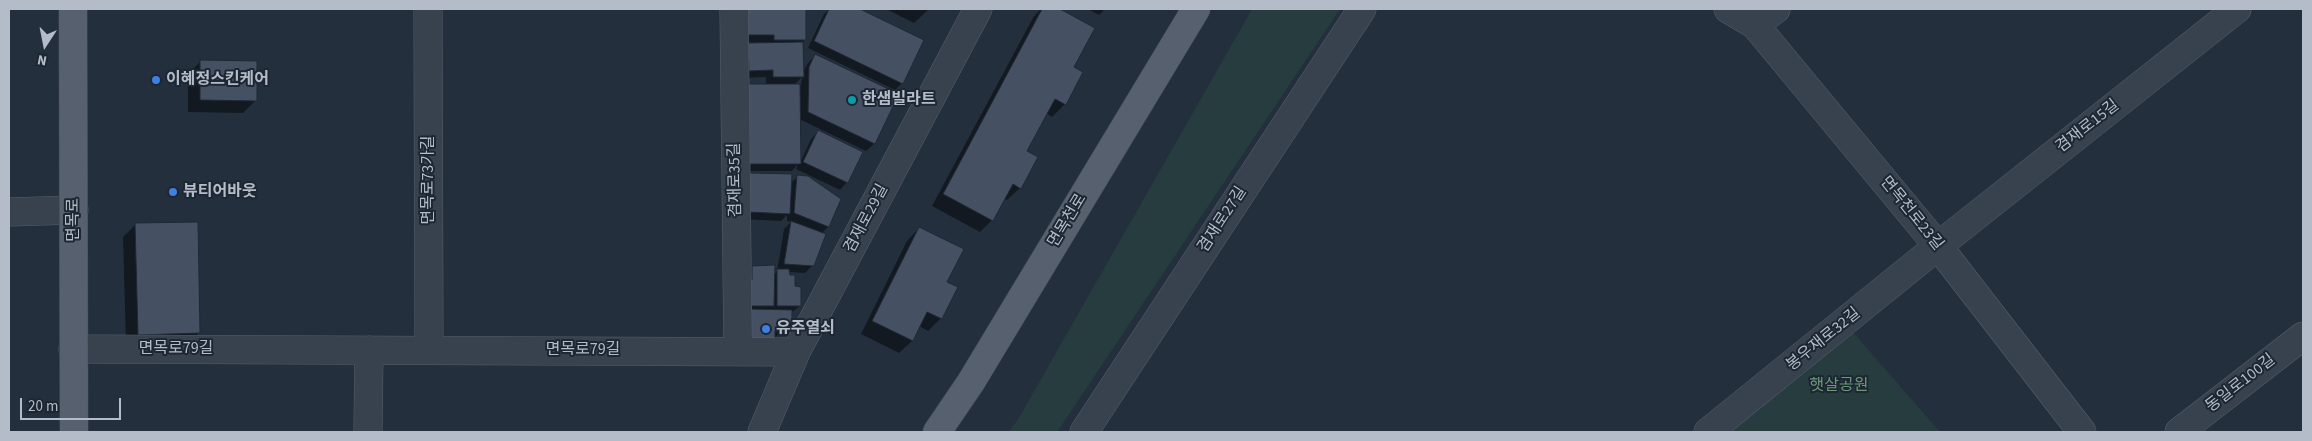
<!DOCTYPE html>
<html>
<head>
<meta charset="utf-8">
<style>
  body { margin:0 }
  #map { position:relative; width:2312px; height:441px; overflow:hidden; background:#242f3e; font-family:"Source Sans 3",sans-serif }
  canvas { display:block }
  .frame { position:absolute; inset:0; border:10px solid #b4bcc9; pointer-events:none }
  .north { position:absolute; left:20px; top:20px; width:50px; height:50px; -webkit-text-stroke:4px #1d2633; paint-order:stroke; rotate:191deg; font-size:14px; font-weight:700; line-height:20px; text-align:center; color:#b4bcc9 }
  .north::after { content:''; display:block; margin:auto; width:18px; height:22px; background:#b4bcc9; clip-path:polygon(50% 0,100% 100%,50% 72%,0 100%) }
  .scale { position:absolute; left:20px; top:398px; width:101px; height:22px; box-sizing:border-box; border:2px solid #b4bcc9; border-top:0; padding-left:6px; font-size:15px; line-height:18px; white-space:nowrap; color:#b4bcc9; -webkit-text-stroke:4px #1d2633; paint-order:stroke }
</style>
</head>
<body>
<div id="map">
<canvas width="2312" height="441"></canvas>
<div class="frame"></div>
<div class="north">N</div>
<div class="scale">20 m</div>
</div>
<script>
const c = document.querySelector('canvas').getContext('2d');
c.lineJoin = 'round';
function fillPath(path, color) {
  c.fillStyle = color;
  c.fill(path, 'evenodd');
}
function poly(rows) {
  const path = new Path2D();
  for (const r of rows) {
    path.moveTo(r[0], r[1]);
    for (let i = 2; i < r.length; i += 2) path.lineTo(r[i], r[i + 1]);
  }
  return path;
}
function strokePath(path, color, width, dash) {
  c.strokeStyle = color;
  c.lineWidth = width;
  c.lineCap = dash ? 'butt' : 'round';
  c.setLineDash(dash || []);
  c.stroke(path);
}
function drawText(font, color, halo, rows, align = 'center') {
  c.font = font + ' "Source Sans 3","Noto Sans KR",sans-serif';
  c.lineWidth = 4;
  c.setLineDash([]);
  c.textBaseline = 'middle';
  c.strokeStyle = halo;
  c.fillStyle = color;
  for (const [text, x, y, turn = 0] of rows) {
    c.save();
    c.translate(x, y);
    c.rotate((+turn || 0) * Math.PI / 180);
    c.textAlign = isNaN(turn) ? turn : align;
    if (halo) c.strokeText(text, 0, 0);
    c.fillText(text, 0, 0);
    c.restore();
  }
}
const green = poly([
  [1252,9,1340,9,1057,432,1009,432,1020,416],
  [1845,323,1940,432,1708,432]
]);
const shadow = poly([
  [745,9,805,9,802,74,808,63,816,55,897,95,874,144,866,151,799,119,800,163,811,139,818,132,847,182,840,190,796,169,798,164,792,171,741,171,766,85,766,77,742,78,741,51,751,42,740,42],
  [802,77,801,85,794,85],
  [830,9,857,9,923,41,902,83,895,90,808,48,824,14],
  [886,9,929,9,914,23],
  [1041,9,1057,9,1093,28,1072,67,1065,104,1052,117,1046,113,1026,152,1020,188,1007,200,1004,198,992,220,980,232,932,206,1034,16],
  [1088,9,1105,9,1099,15],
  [201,61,256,100,243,113,188,112,188,74],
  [797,177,839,200,828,227,822,233,813,265,805,273,788,272,800,306,791,313,790,323,766,347,742,346,745,274,752,267,773,275,777,272,784,229,791,222,787,221,787,215,781,221,741,219,742,181,790,184],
  [135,225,199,333,186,345,126,347,123,237],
  [919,228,946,282,941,318,928,331,919,326,912,341,899,353,861,334,907,241]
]);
const building = poly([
  [747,9,806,9,806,40,774,40,774,35,747,35,747,9],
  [829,9,860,9,924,40,903,84,814,41,829,9],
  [1042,9,1060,9,1095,28,1074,67,1083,72,1066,105,1055,99,1027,151,1038,157,1021,189,1013,184,993,221,943,194,1042,9],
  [803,42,804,77,773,77,773,70,749,71,748,43,803,42],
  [815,54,899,94,875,144,808,112,809,67,815,54],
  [200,60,257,61,257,101,200,100,200,60],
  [748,84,800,84,801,164,748,164,748,84],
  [818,130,863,152,848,183,803,162,818,130],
  [749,173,792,174,790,214,748,212,749,173],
  [797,175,808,176,841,199,829,227,794,213,797,175],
  [791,221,826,234,814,266,784,264,791,221],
  [198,222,200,333,138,335,135,223,198,222],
  [919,227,964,249,947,282,958,287,942,319,927,312,913,341,872,321,919,227],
  [775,265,774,306,744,306,744,280,752,280,752,266,775,265],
  [777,269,789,269,790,275,795,275,795,286,801,287,801,306,777,306,777,269],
  [750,309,792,310,792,324,783,323,783,332,775,331,775,340,749,339,750,309]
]);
const minor = poly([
  [428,9,429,350],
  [734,9,738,350],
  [1728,9,1755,25,1938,246,2082,432],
  [1755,25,1776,9],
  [9,212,74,210],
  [73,349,796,352],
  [368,432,369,350],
  [762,432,796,352,978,9],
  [1084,432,1362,9],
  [1708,432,1938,246,2237,9],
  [2179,432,2303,336]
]);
const major = poly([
  [73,9,74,432],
  [937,432,971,382,1196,9]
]);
const markers = [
  [156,80,5,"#3f7fe0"],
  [852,100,5,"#0f9aa8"],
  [173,192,5,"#3f7fe0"],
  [766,329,5,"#3f7fe0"]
];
const poiNames = [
  ["이혜정스킨케어",166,80],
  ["한샘빌라트",862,100],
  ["뷰티어바웃",183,192],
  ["유주열쇠",776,329]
];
const streetNames = [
  ["겸재로15길",2088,127,-38],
  ["면목로73가길",429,180,-90],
  ["겸재로35길",736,180,-91],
  ["면목천로23길",1911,214,51],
  ["겸재로29길",867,219,-62],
  ["면목로",74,220,-90],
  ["겸재로27길",1223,220,-57],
  ["면목천로",1068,221,-59],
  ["봉우재로32길",1824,340,-39],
  ["면목로79길",176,349],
  ["면목로79길",583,350],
  ["동일로100길",2241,384,-38]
];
const parkNames = [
  ["햇살공원",1839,386]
];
fillPath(green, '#263c3f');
fillPath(shadow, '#0007');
fillPath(building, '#455162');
strokePath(building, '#1f2835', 1);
strokePath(minor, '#565f6c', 29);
strokePath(major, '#414a57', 29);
strokePath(minor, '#38414e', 28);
strokePath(major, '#56606e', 28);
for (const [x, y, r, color] of markers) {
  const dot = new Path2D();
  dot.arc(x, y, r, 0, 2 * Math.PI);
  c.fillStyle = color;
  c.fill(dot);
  strokePath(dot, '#1d2633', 2);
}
drawText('bold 16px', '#b4bcc9', '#1d2633', poiNames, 'left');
drawText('16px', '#b4bcc9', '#1d2633', streetNames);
drawText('16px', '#6b9a76', '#1d2633', parkNames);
</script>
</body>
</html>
